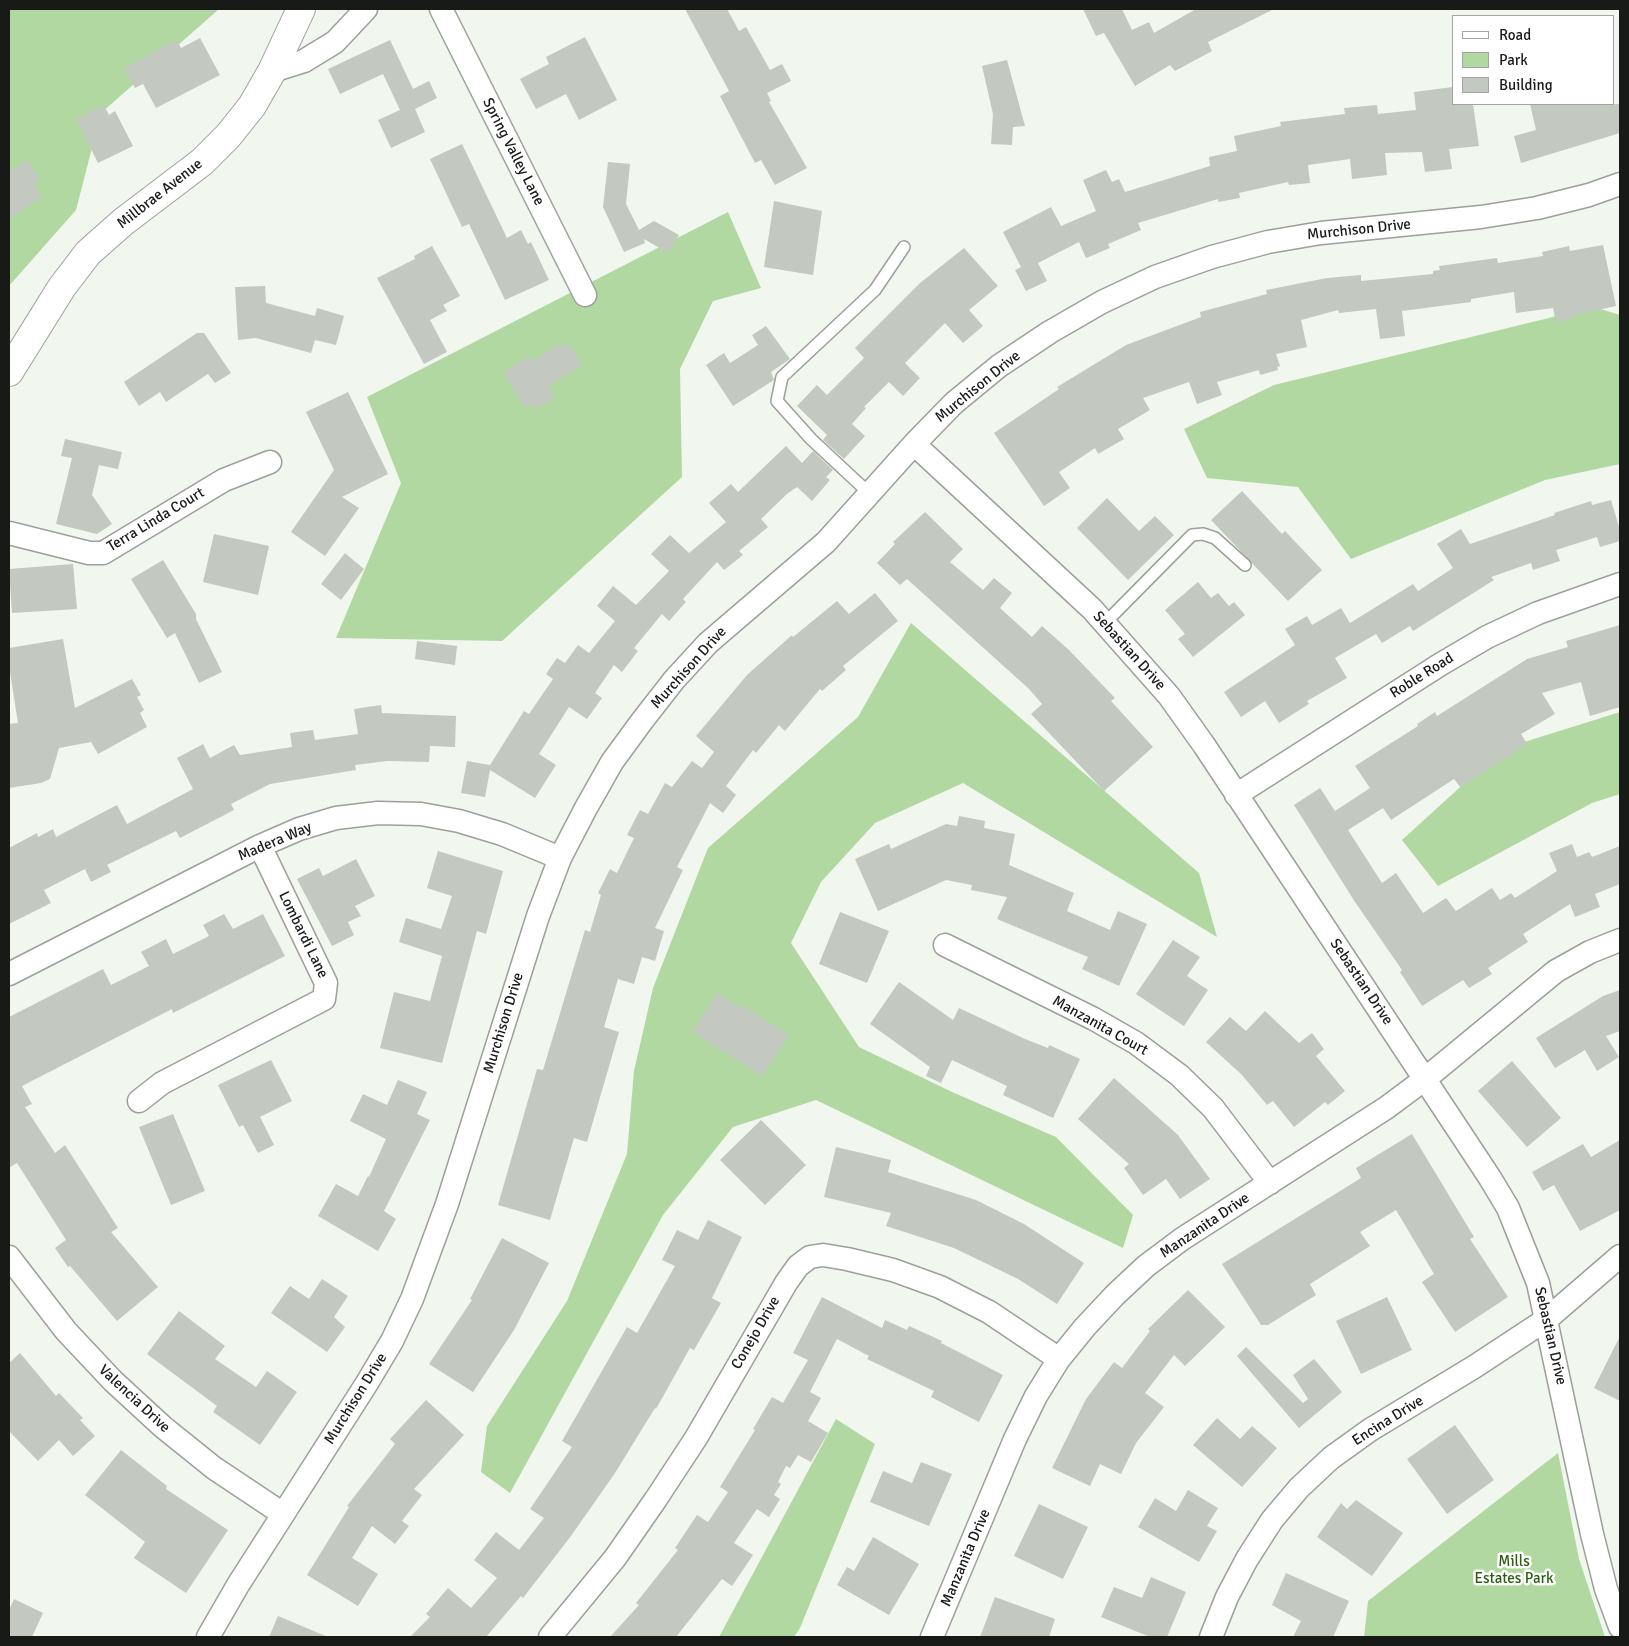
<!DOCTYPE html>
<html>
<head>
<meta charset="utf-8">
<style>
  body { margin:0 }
  #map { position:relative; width:1629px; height:1646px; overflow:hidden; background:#f1f6ef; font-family:Signika,sans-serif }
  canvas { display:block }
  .frame { position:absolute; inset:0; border:10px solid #181a18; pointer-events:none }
  .legend { position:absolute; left:1452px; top:15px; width:162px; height:90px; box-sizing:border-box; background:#fff; border:1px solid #a3a3a3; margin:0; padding:6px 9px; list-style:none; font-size:15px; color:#181a18 }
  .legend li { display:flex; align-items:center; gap:10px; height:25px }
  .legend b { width:25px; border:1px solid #a3a3a3 }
</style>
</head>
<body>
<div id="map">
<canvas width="1629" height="1646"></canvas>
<div class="frame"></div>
<ul class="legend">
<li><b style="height:6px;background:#fff"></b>Road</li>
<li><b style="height:14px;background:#b0d8a0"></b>Park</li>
<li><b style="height:14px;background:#c3c8c1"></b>Building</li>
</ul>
</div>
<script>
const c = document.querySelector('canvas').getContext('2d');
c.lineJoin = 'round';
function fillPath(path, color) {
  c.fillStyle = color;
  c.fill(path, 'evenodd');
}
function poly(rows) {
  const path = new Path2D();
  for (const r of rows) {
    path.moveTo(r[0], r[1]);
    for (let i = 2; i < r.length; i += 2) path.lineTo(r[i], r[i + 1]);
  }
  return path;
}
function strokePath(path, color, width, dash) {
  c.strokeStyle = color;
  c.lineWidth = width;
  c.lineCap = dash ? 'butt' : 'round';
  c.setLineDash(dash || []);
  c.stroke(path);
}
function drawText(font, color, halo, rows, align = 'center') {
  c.font = font + ' Signika,sans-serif';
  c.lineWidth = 5;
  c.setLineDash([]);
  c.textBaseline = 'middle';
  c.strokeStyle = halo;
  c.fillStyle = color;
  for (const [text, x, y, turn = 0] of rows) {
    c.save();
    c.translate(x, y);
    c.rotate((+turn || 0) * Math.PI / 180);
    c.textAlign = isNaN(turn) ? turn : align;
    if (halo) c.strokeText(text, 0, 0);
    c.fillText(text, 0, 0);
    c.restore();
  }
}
const green = poly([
  [9,9,219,9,101,113,76,210,9,286],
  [728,212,761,288,713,301,680,369,682,477,502,641,336,638,401,483,367,397],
  [1594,307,1620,315,1620,464,1545,480,1351,559,1298,487,1207,478,1184,429,1274,385],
  [911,623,1199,873,1217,937,963,783,875,823,821,882,791,943,859,1047,952,1092,1056,1137,1133,1215,1123,1248,816,1100,733,1127,663,1215,510,1493,481,1472,487,1426,567,1301,627,1154,634,1071,653,988,708,848,858,717],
  [1620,712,1620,794,1592,803,1438,886,1402,840,1502,749],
  [836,1419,875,1444,800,1628,794,1637,719,1637],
  [1558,1453,1579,1559,1605,1637,1364,1637,1368,1601]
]);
const building = poly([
  [685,9,727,9,739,31,746,27,770,70,782,64,791,81,767,93,771,101,769,102,807,168,775,185,761,160,755,163,720,96,729,91],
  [1083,9,1122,9,1132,30,1149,22,1154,33,1196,9,1274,9,1208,42,1212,51,1175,71,1170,65,1135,86,1104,33,1096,36],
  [585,37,617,100,579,120,566,94,536,109,520,79,549,64,546,57],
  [200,38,220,75,156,108,143,84,135,88,124,68,177,40,181,48],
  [390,40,413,89,429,81,437,98,415,109,425,132,391,148,378,120,400,110,383,74,340,94,328,69],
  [1007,60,1025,126,1013,127,1012,145,991,144,993,114,982,66],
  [1453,87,1453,104,1473,104,1479,146,1449,149,1452,169,1425,172,1422,152,1385,153,1387,175,1352,179,1350,159,1308,165,1310,183,1289,185,1288,182,1239,193,1240,198,1218,202,1218,199,1138,223,1141,230,1108,244,1110,248,1086,258,1079,242,1038,263,1047,281,1026,291,1015,270,1021,267,1003,232,1051,207,1061,226,1096,211,1083,180,1106,170,1112,182,1119,179,1125,192,1210,166,1209,157,1237,151,1234,136,1281,126,1280,122,1345,114,1344,108,1377,105,1378,114,1416,110,1414,92],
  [1530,104,1620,104,1620,133,1521,163,1514,136,1536,130],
  [104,105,109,115,115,111,133,146,98,163,76,119],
  [462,144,507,238,521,230,528,244,531,242,549,280,505,300,469,224,462,227,430,159],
  [27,160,40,180,34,184,42,197,9,219,9,172],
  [608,162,630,164,626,204,639,230,654,221,679,235,668,253,644,239,645,243,624,252,603,207],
  [774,201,822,211,813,275,764,267],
  [1603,245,1616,306,1574,315,1574,318,1556,322,1553,308,1516,313,1514,292,1471,299,1471,302,1402,311,1405,336,1380,339,1376,309,1339,313,1338,310,1301,320,1307,347,1276,354,1280,366,1277,367,1278,370,1260,375,1259,370,1217,382,1222,395,1197,404,1189,382,1143,398,1150,410,1118,429,1124,439,1098,454,1095,448,1059,472,1070,488,1044,506,994,433,1059,389,1057,387,1126,345,1201,317,1200,312,1267,294,1266,290,1327,278,1361,275,1361,281,1433,274,1433,271,1440,270,1439,266,1497,258,1498,263,1543,256,1542,252,1569,246,1570,251],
  [432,246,460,296,443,305,447,311,430,320,447,352,424,364,377,278,415,259,414,256],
  [964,248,998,286,969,310,983,326,963,343,945,323,905,363,920,378,903,396,889,382,864,407,866,408,852,424,865,436,844,459,823,440,827,435,797,406,817,385,827,395,864,358,855,348,920,283],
  [265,286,266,303,315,316,317,308,344,316,336,345,315,340,311,353,256,338,238,340,235,287],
  [766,326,790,359,771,372,774,380,733,406,706,365,724,353,730,363,758,345,752,335],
  [197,333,204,333,231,373,215,383,208,374,166,402,160,392,139,406,124,382],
  [562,343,565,347,569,344,582,365,548,386,555,397,536,409,532,404,525,408,503,373,529,356,532,361],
  [348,392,388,474,342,497,359,508,325,556,291,532,334,470,306,412],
  [65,439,122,452,118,469,99,465,92,495,112,524,97,534,56,524,72,458,61,456],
  [786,446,802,463,813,451,833,470,826,477,830,480,812,501,797,487,788,493,761,519,768,527,739,551,743,555,724,570,717,562,683,599,686,602,669,621,662,614,634,648,638,651,622,672,614,665,595,693,602,698,587,719,569,707,539,754,556,765,535,798,490,770,485,797,461,793,467,761,490,765,524,711,529,714,553,679,546,674,557,658,565,663,578,645,589,653,615,621,597,606,613,586,636,605,669,571,651,554,670,535,689,553,726,522,709,503,731,484,738,492],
  [1242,491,1282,534,1285,531,1322,570,1288,601,1211,520],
  [1107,498,1139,531,1155,516,1174,535,1128,580,1077,528],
  [1611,500,1620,530,1620,541,1600,547,1597,537,1556,550,1560,561,1533,570,1531,563,1491,577,1494,580,1413,631,1410,626,1382,643,1376,634,1335,658,1347,678,1307,701,1309,704,1279,723,1265,701,1241,717,1224,692,1295,645,1285,629,1307,616,1312,625,1341,608,1350,623,1413,584,1418,591,1453,568,1437,544,1461,529,1470,544,1555,515,1554,513,1591,501,1592,505],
  [925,512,963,549,950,562,983,590,994,578,1012,593,1000,608,1032,637,1042,626,1069,650,1115,698,1111,701,1153,747,1104,791,1031,714,1042,704,1029,689,907,579,900,585,877,563,895,544,893,542],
  [214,534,269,546,258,595,203,582],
  [345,553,364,569,341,600,321,584],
  [163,560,196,614,196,619,222,672,199,683,175,633,167,638,131,579],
  [73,564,77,609,12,613,9,569],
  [1198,582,1211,598,1218,593,1229,606,1234,602,1245,615,1193,657,1178,639,1185,634,1165,610],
  [875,593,898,621,843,666,846,670,822,691,820,689,785,731,779,725,756,753,753,750,726,786,736,795,723,813,710,803,677,867,683,870,655,928,664,931,655,961,642,957,634,984,618,979,604,1027,619,1032,587,1142,574,1138,550,1220,498,1205,537,1069,543,1070,585,930,590,932,601,895,598,893,610,869,617,873,634,838,627,835,640,810,648,814,665,783,672,787,692,761,702,768,714,752,696,736,747,675,792,635,793,637,837,601,849,614],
  [1620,625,1620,707,1590,716,1581,682,1542,693,1555,714,1521,734,1527,744,1460,787,1454,779,1391,820,1383,808,1348,830,1382,883,1396,873,1423,913,1446,898,1456,911,1492,888,1500,900,1511,893,1515,898,1557,871,1549,853,1572,844,1577,857,1589,852,1592,857,1620,846,1620,884,1595,894,1600,907,1575,917,1570,904,1523,934,1528,942,1488,968,1492,974,1469,988,1463,980,1422,1006,1400,972,1402,970,1355,902,1294,805,1320,788,1335,811,1370,788,1355,766,1418,726,1417,724,1435,712,1437,716,1527,659,1568,647,1566,641],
  [63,639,75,708,132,679,141,695,137,697,144,710,140,713,147,727,98,754,91,742,59,748,50,779,41,783,9,788,9,724,18,723,9,666,9,648],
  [417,641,457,646,455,665,415,659],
  [381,705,382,713,456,716,455,747,430,746,429,762,387,761,355,765,356,770,270,784,231,804,234,810,180,838,176,831,107,865,111,872,91,882,85,869,44,890,51,903,9,924,9,848,37,833,38,837,53,829,56,837,117,805,127,824,193,789,177,758,203,744,210,758,234,745,240,755,292,747,290,733,313,730,315,740,358,734,354,709],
  [959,816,985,821,984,828,1015,834,1009,865,1074,893,1067,911,1110,930,1118,911,1147,924,1119,986,1082,969,1088,957,997,919,1007,897,971,890,972,885,946,880,878,911,855,859,889,844,891,849,946,824,957,826],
  [438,851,503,871,486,934,477,931,442,1063,380,1048,394,992,430,1001,442,956,399,942,406,918,441,929,452,896,427,888],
  [356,859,375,896,355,906,361,916,348,922,354,935,332,946,297,879,319,868,323,876],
  [840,912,889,931,867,983,819,964],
  [224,914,233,929,263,914,285,956,173,1013,172,1009,22,1086,32,1104,25,1107,55,1153,65,1145,118,1228,111,1232,158,1287,117,1321,70,1266,68,1267,55,1248,66,1240,17,1163,9,1168,9,1017,103,969,111,985,149,966,141,952,166,939,173,954,209,936,203,925],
  [1173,940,1200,957,1187,976,1208,990,1184,1026,1136,994],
  [899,982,953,1020,959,1008,1025,1039,1048,1048,1049,1045,1080,1059,1053,1118,1003,1095,1007,1086,952,1060,941,1083,926,1076,930,1067,870,1024],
  [1620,990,1620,1031,1606,1036,1619,1057,1597,1071,1585,1050,1555,1068,1536,1038,1603,996],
  [717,993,740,1008,742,1005,789,1035,763,1076,692,1032],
  [1265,1011,1299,1043,1312,1033,1324,1049,1316,1056,1345,1091,1328,1105,1325,1102,1294,1127,1273,1101,1267,1105,1242,1075,1206,1042,1230,1017,1246,1031],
  [271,1060,292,1101,260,1117,274,1145,258,1153,243,1125,239,1127,218,1085],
  [1512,1061,1561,1118,1527,1147,1478,1091],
  [1114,1078,1178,1135,1210,1179,1180,1199,1166,1179,1143,1195,1124,1168,1129,1164,1078,1119],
  [398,1080,427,1092,417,1114,430,1120,384,1211,396,1219,378,1251,318,1216,336,1184,358,1196,368,1176,369,1177,386,1139,350,1121,363,1094,387,1105],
  [173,1114,205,1191,171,1205,139,1127],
  [761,1120,806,1165,765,1205,720,1160],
  [1412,1134,1474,1237,1470,1239,1508,1297,1455,1332,1422,1282,1434,1274,1396,1210,1360,1232,1370,1246,1310,1284,1316,1295,1268,1325,1261,1325,1222,1264,1361,1178,1356,1168],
  [1620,1140,1620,1210,1580,1231,1554,1185,1543,1191,1532,1172,1583,1144,1591,1157],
  [836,1147,891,1160,888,1172,976,1200,1024,1224,1084,1263,1057,1304,1018,1279,954,1248,886,1226,891,1213,824,1197],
  [708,1220,742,1237,712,1298,721,1303,694,1350,690,1348,656,1409,655,1408,615,1473,571,1536,523,1598,521,1596,486,1637,410,1637,430,1617,426,1614,448,1588,471,1608,497,1578,474,1560,496,1532,519,1550,544,1518,530,1509,572,1447,562,1441,627,1327,637,1333,675,1266,662,1260,677,1230,698,1240],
  [502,1238,549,1263,514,1330,473,1392,429,1364,472,1300,470,1299],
  [322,1279,348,1296,334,1317,345,1327,327,1352,271,1313,290,1286,309,1299],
  [1188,1290,1225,1327,1185,1366,1174,1355,1145,1393,1164,1407,1136,1443,1121,1474,1100,1464,1090,1486,1052,1468,1086,1399,1114,1362,1122,1368,1150,1331,1148,1329],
  [822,1297,882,1328,885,1320,907,1330,909,1326,942,1341,941,1343,1003,1375,979,1422,931,1397,934,1391,867,1359,869,1356,837,1339,810,1392,821,1398,808,1421,828,1433,811,1462,798,1455,790,1468,786,1466,778,1482,781,1484,774,1495,780,1499,769,1517,757,1509,734,1543,753,1555,732,1586,722,1579,676,1637,610,1637,639,1605,636,1603,678,1550,675,1548,697,1515,708,1522,728,1492,720,1487,755,1430,753,1429,772,1397,783,1403,808,1360,793,1353],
  [1387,1297,1412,1350,1361,1374,1336,1321],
  [179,1311,225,1346,215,1359,256,1387,267,1371,297,1392,260,1445,213,1412,217,1406,147,1354],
  [1620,1336,1620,1401,1594,1388],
  [1246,1347,1303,1403,1308,1399,1293,1375,1314,1359,1342,1392,1299,1428,1237,1356],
  [20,1353,56,1396,59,1393,83,1418,80,1420,95,1436,73,1456,59,1440,38,1461,9,1431,9,1363],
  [426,1400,464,1435,414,1489,422,1495,402,1521,409,1526,395,1544,372,1526,352,1558,378,1574,358,1606,307,1575,349,1507,347,1506,395,1444,390,1439],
  [1217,1418,1240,1439,1252,1426,1277,1448,1242,1487,1193,1445],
  [1455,1425,1494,1480,1447,1514,1407,1459],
  [121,1450,167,1486,166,1489,228,1530,186,1593,134,1558,145,1542,85,1495],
  [921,1462,952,1474,929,1526,870,1502,883,1471,912,1483],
  [1188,1490,1218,1508,1207,1526,1217,1531,1199,1562,1138,1527,1155,1498,1176,1511],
  [1356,1500,1403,1533,1372,1576,1317,1537,1341,1503,1347,1509],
  [1039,1504,1088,1527,1063,1579,1014,1556],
  [873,1537,919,1564,889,1615,837,1585,847,1567,854,1571],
  [1286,1573,1349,1601,1333,1637,1293,1637,1301,1621,1272,1605],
  [1151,1577,1186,1592,1167,1637,1150,1637,1101,1617,1114,1587,1142,1598],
  [995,1597,1055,1619,1049,1637,980,1637],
  [14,1599,43,1613,32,1637,9,1637,9,1610],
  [278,1616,328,1637,269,1637]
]);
const lane = poly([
  [870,494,811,439,777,401,782,377,875,290,904,247],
  [1105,623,1192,535,1203,534,1215,538,1245,565]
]);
const street = poly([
  [441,9,585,295],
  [272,71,304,61,335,42,366,9],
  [914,444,1092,609,1169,696,1204,745,1490,1178,1508,1208,1538,1283,1592,1534,1606,1589,1620,1627],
  [9,533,89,553,103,553,224,480,270,462],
  [1236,795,1441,664,1487,637,1538,613,1620,584],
  [945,945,1094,1019,1136,1043,1179,1075,1213,1108,1270,1183],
  [9,974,260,846,299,829,336,818,378,813,421,814,459,821,502,834,560,858],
  [139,1101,162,1083,324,999,326,983,260,846],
  [9,1257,66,1331,113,1381,163,1427,214,1468,283,1514],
  [208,1637,238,1585,367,1383,392,1341,412,1299,447,1204,538,916,560,858,586,808,612,762,642,721,674,680,708,643,826,542,914,444,954,403,999,366,1050,332,1102,302,1155,277,1212,257,1268,242,1321,233,1481,217,1537,208,1589,195,1620,184],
  [550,1637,615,1558,656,1499,696,1438,786,1283,798,1266,810,1257,823,1255,847,1259,893,1270,940,1287,989,1312,1059,1359],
  [932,1637,1015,1439,1036,1396,1059,1359,1085,1327,1115,1295,1146,1266,1182,1239,1386,1108,1425,1079,1556,971,1590,952,1620,940],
  [1211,1637,1227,1597,1247,1559,1272,1520,1299,1488,1331,1458,1370,1430,1474,1367,1547,1319,1620,1256]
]);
const secondary = poly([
  [9,372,62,287,88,253,123,222,202,162,228,136,252,106,272,71,301,9]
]);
const streetNames = [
  ["Spring Valley Lane",513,152,63],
  ["Millbrae Avenue",160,194,-38],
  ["Murchison Drive",1359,230,-6],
  ["Murchison Drive",978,387,-39],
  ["Terra Linda Court",156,520,-31],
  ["Sebastian Drive",1129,651,48],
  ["Murchison Drive",689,668,-48],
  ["Roble Road",1422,676,-32],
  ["Madera Way",275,842,-23],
  ["Lombardi Lane",303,935,64],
  ["Sebastian Drive",1361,982,56],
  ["Murchison Drive",504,1023,-73],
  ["Manzanita Court",1100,1026,29],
  ["Manzanita Drive",1205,1226,-34],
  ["Conejo Drive",756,1333,-60],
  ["Sebastian Drive",1550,1336,77],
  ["Valencia Drive",134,1399,43],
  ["Murchison Drive",356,1399,-58],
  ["Encina Drive",1388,1421,-32],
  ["Manzanita Drive",966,1558,-67]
];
const parkNames = [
  ["Mills",1514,1562],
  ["Estates Park",1514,1579]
];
fillPath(green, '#b0d8a0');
fillPath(building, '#c3c8c1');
strokePath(lane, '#9ca09a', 14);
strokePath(street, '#9ca09a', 25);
strokePath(secondary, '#9ca09a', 30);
strokePath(lane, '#fff', 11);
strokePath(street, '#fff', 22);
strokePath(secondary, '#fff', 28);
drawText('15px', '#181a18', '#fff', streetNames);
drawText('15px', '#2a5d0d', '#fff', parkNames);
</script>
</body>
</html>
